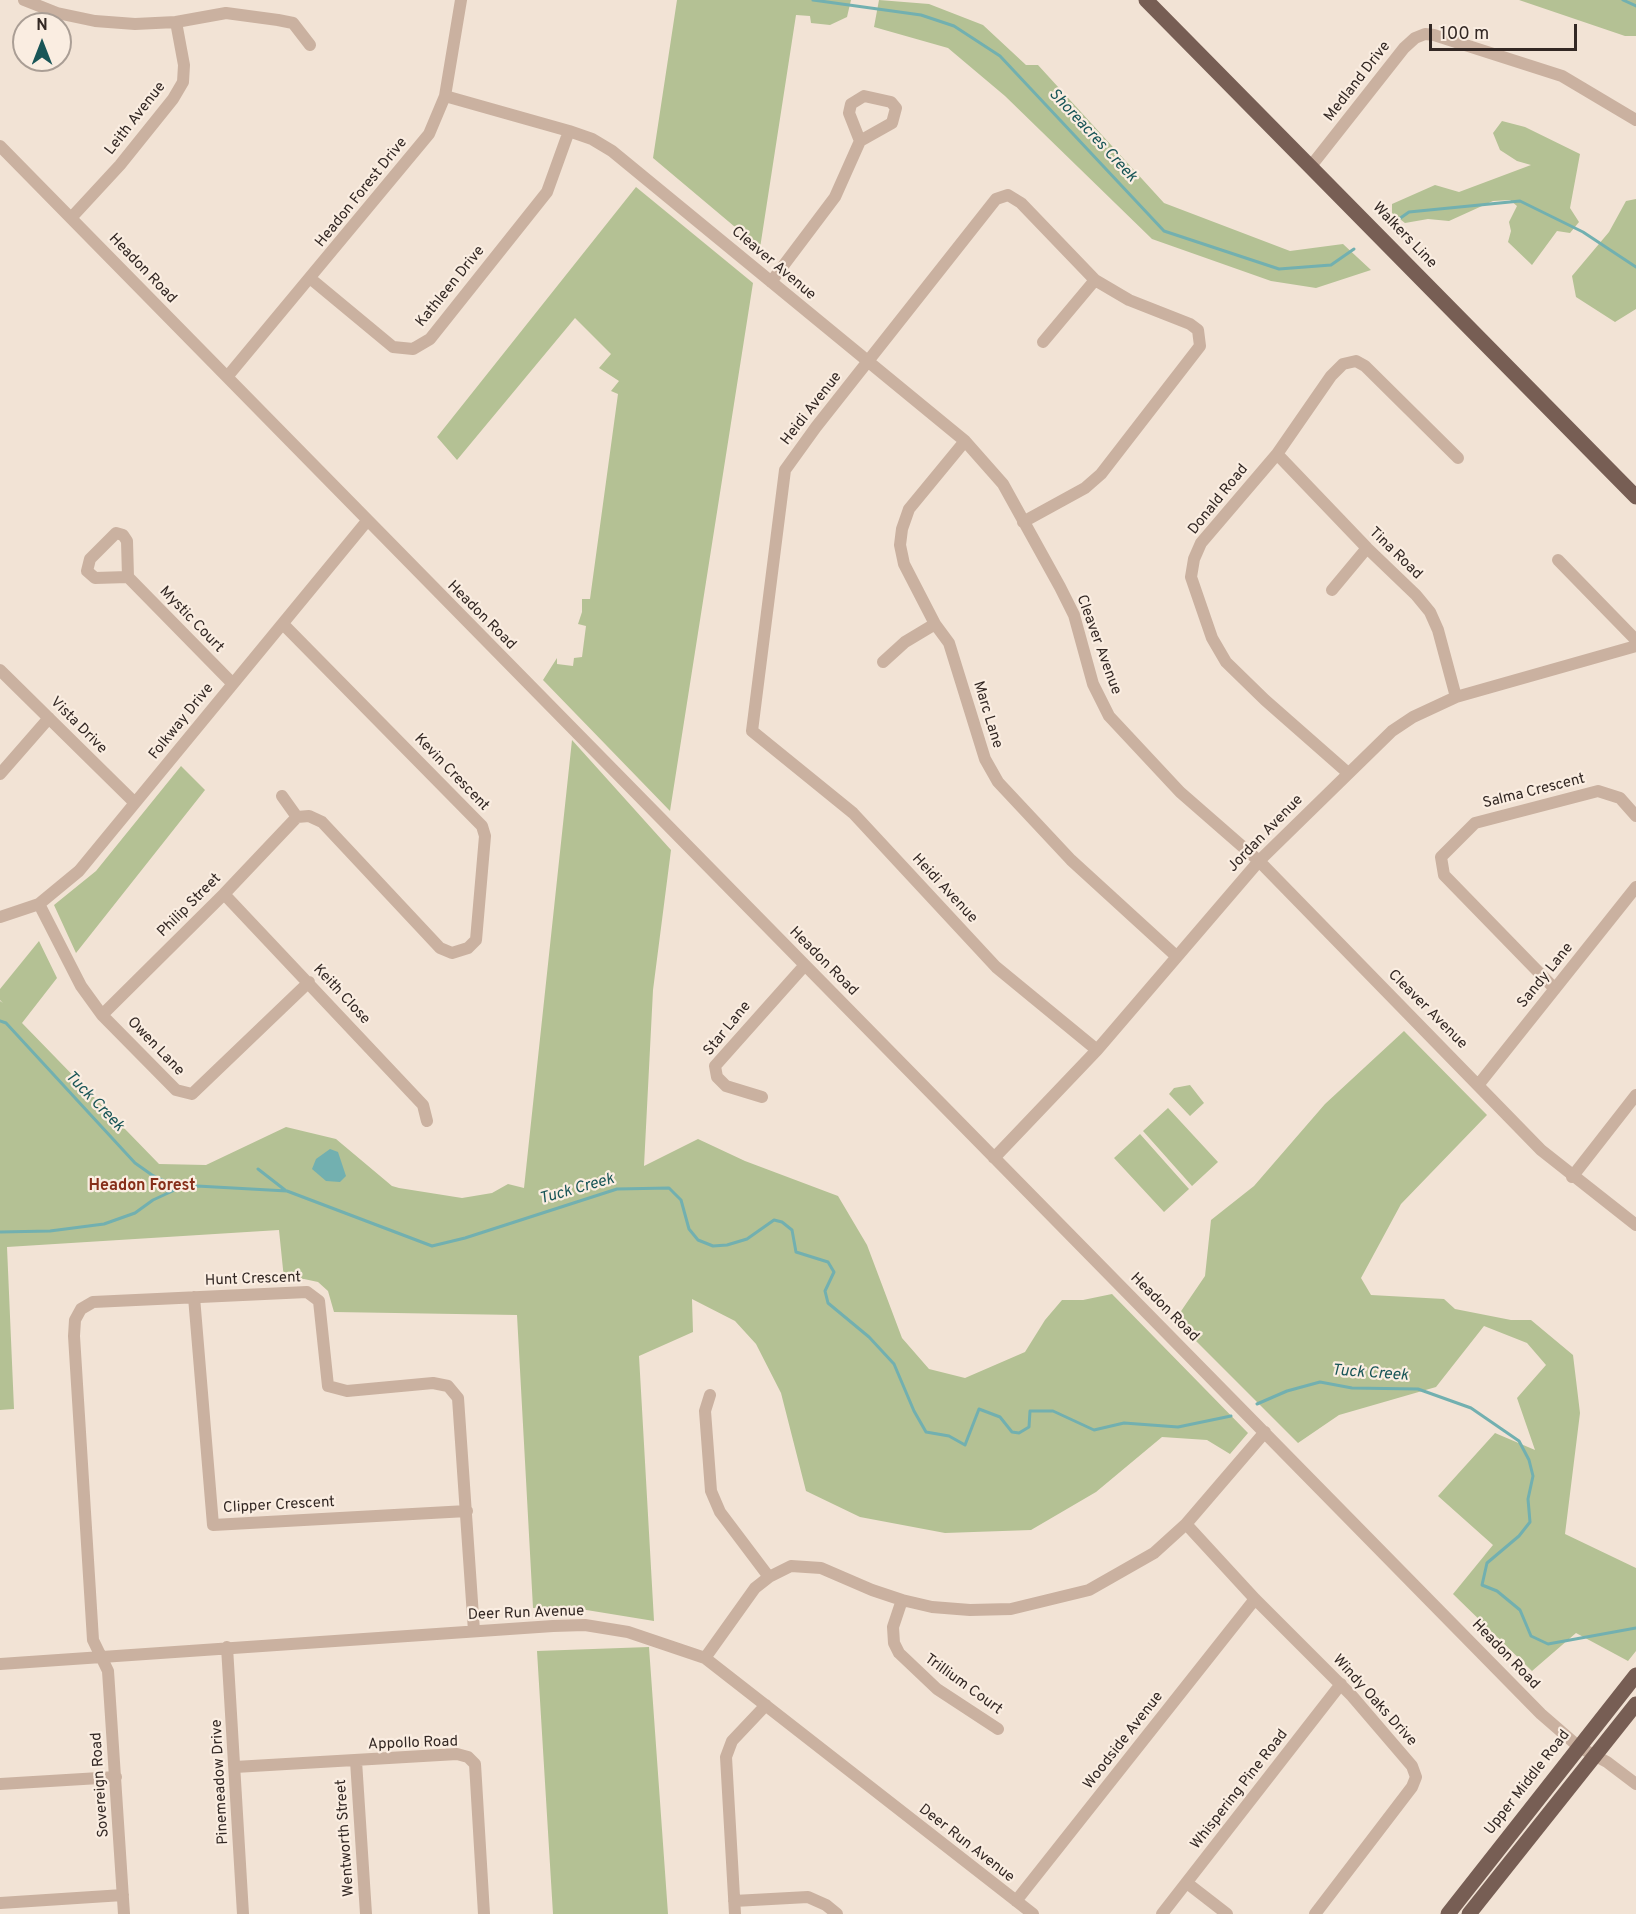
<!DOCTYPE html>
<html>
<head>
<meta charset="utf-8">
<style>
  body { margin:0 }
  #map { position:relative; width:1636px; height:1914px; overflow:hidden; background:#f2e3d5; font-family:Overpass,sans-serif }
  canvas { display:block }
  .north { position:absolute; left:12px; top:12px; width:60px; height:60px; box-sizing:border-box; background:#faede1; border:2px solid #aa9e95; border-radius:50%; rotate:0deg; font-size:16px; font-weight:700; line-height:24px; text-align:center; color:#332824 }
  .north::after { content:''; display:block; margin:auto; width:21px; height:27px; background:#185557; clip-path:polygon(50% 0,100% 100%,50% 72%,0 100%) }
  .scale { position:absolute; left:1429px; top:24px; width:148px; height:27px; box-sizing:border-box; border:3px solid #332824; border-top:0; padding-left:8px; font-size:18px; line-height:21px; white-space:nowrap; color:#332824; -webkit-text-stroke:4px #faede1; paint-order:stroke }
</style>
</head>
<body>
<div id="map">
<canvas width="1636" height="1914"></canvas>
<div class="north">N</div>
<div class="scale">100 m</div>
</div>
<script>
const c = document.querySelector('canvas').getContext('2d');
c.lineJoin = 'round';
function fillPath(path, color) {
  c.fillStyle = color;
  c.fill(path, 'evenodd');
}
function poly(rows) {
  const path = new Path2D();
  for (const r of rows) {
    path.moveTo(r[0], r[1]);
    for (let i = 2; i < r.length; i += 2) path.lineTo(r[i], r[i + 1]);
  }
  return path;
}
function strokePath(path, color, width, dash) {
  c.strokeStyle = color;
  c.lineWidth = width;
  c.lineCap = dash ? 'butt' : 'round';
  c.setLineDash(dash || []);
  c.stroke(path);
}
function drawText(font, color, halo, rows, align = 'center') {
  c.font = font + ' Overpass,sans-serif';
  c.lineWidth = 4.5;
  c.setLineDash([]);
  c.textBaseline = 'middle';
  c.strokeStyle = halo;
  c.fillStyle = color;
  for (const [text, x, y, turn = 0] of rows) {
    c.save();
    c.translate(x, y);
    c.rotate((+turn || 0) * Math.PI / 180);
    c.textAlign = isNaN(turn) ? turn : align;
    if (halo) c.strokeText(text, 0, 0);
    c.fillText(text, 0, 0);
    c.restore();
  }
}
const green = poly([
  [677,0,851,0,847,17,830,25,811,23,810,16,796,15,760,248,653,158],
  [879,0,929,4,983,25,1026,65,1038,65,1164,203,1290,251,1343,244,1371,270,1316,288,1271,281,1152,239,1005,96,948,48,874,27],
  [1519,0,1636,0,1636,36,1625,36],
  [1502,121,1525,127,1580,154,1570,208,1579,222,1570,233,1557,231,1532,265,1508,242,1511,231,1509,222,1517,206,1510,200,1493,201,1449,221,1428,219,1405,223,1392,213,1392,204,1435,185,1459,192,1531,165,1517,161,1500,150,1493,133],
  [636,187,753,283,670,811,543,680,557,658,557,664,573,666,574,658,582,657,586,626,578,624,582,612,582,599,590,599,618,394,611,391,619,381,599,368,611,354,575,318,457,460,437,437],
  [1636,199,1636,309,1615,322,1576,297,1572,276,1609,232,1626,201],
  [572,740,671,850,653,990,644,1166,698,1139,745,1161,838,1196,867,1245,902,1338,929,1369,965,1378,1025,1352,1045,1320,1062,1300,1083,1300,1112,1294,1248,1433,1230,1454,1207,1440,1162,1437,1096,1492,1031,1530,945,1533,860,1517,806,1491,781,1393,756,1344,735,1321,692,1299,693,1332,639,1356,654,1621,568,1607,533,1608,517,1315,334,1312,328,1291,318,1282,304,1279,284,1279,279,1230,7,1247,14,1409,0,1410,0,1001,3,1003,0,1000,0,989,39,941,57,978,22,1023,159,1164,206,1165,286,1127,336,1139,392,1186,399,1188,462,1198,492,1193,508,1184,524,1188],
  [181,766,205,790,76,953,54,905,96,871],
  [1404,1031,1487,1115,1401,1204,1361,1278,1371,1295,1444,1299,1455,1309,1511,1320,1531,1320,1573,1355,1580,1413,1565,1534,1636,1568,1636,1651,1628,1661,1576,1633,1532,1671,1453,1594,1493,1545,1438,1496,1495,1433,1535,1450,1517,1398,1546,1365,1527,1343,1484,1326,1436,1387,1339,1415,1298,1443,1175,1320,1205,1276,1211,1220,1254,1186,1325,1104],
  [1190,1085,1204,1103,1190,1116,1169,1094,1174,1088],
  [1168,1108,1218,1162,1192,1186,1143,1131],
  [1140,1134,1189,1189,1164,1212,1114,1158],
  [649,1647,668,1914,553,1914,537,1651]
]);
const water = poly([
  [330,1149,338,1152,346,1176,340,1182,326,1181,312,1169,316,1159]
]);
const stream = poly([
  [813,0,921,15,954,26,1000,56,1164,231,1279,269,1331,265,1354,249],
  [1623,0,1636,6],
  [1399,219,1409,212,1520,201,1583,232,1636,267],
  [0,1021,6,1023,135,1163,152,1175,179,1188],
  [258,1169,285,1190],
  [0,1232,50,1231,104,1224,135,1213,153,1200,179,1188,197,1186,287,1191,432,1246,465,1238,617,1189,669,1188,681,1200,689,1229,698,1240,713,1246,727,1245,747,1239,774,1220,782,1222,792,1230,796,1252,828,1262,834,1272,825,1291,828,1303,869,1337,894,1364,914,1411,926,1432,949,1436,965,1445,979,1409,1000,1417,1012,1432,1019,1433,1029,1427,1030,1411,1053,1411,1094,1430,1124,1423,1178,1427,1231,1416],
  [1257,1404,1287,1391,1320,1382,1352,1388,1418,1389,1471,1408,1519,1441,1529,1460,1533,1476,1528,1499,1530,1522,1519,1536,1487,1563,1482,1585,1497,1591,1520,1610,1531,1636,1548,1644,1636,1628]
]);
const minor = poly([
  [24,0,57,13,95,21,135,24,176,22,226,13,278,20,293,23,310,45],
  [445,96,569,131,592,139,612,151,965,441,1003,484,1060,587,1074,615,1093,684,1109,716,1180,792,1259,861,1541,1150,1636,1225],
  [0,146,1541,1714,1579,1747,1607,1762,1636,1784],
  [1311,166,1404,48,1415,38,1425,34,1434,35,1562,76,1636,120],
  [71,218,120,165,173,99,183,82,184,65,176,22],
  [311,279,393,347,413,349,430,339,547,192,569,131],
  [771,282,835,197,860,141,849,113,851,104,864,96,891,102,896,108,892,123,860,141],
  [1043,342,1095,280],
  [227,377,429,134,445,96,461,0],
  [965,441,909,509,902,529,900,545,904,564,935,624,949,643,985,759,998,782,1071,860,1175,955],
  [1277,454,1367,548,1416,595,1430,612,1438,630,1456,697],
  [1023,522,1085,488,1101,474,1200,346,1198,330,1190,324,1129,300,1095,280,1021,203,1008,195,996,199,816,427,785,470,752,731,853,813,996,967,1097,1050],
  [1558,560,1636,640],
  [128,577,127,541,123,535,116,533,90,559,87,571,95,578,128,577,232,683],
  [1332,590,1367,548],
  [283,624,482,826,485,836,476,940,468,948,452,953,440,948,322,822,309,816,297,817],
  [883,662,905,642,935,624],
  [0,670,135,803],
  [1348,773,1265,700,1226,662,1212,638,1191,577,1194,559,1201,543,1277,454,1331,376,1343,364,1356,361,1365,366,1458,458],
  [0,774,49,718],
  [282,796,297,817],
  [224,894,423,1105,427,1121],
  [39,904,81,986,102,1015,176,1090,192,1094,309,982],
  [0,917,39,904,79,871,367,521],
  [1555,989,1444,875,1441,857,1475,823,1598,791,1620,798,1636,816],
  [102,1015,224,894,297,817],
  [1479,1084,1636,887],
  [762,1097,726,1086,717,1077,715,1066,805,965],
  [994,1158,1097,1050,1259,861,1392,731,1413,717,1456,697,1636,646],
  [1572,1177,1636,1095],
  [194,1297,213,1525,467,1511],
  [710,1395,705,1411,711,1491,720,1512,769,1577],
  [1186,1524,1255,1599,1352,1696,1412,1766,1416,1777,1412,1787,1315,1914],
  [902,1600,893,1627,894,1643,899,1653,937,1689,998,1729],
  [227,1647,243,1914],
  [705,1658,755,1588,769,1577,791,1566,821,1568,872,1590,902,1600,932,1607,970,1610,1011,1609,1089,1590,1154,1553,1186,1524,1265,1432],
  [0,1664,553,1626,585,1625,628,1632,705,1658,1033,1914],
  [356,1761,366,1914],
  [235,1767,457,1754,468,1757,475,1764,484,1914],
  [0,1784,116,1777],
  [1187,1883,1227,1914],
  [734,1901,808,1897,826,1905,837,1914],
  [1016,1901,1255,1599],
  [0,1903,123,1895],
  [124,1914,108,1671,93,1640,74,1336,75,1320,81,1309,93,1302,307,1292,319,1301,328,1386,347,1391,433,1383,448,1386,458,1398,474,1631],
  [735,1914,726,1757,732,1741,766,1705],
  [1162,1914,1341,1684]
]);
const major = poly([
  [1146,0,1636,497],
  [1448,1914,1636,1675],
  [1469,1914,1636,1704]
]);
const streetNames = [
  ["Medland Drive",1358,82,-52],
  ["Leith Avenue",136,119,-52],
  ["Headon Forest Drive",362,193,-51],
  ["Walkers Line",1404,236,46],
  ["Cleaver Avenue",773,264,40],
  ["Headon Road",142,269,46],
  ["Kathleen Drive",451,287,-51],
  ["Heidi Avenue",812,409,-52],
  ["Donald Road",1219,500,-51],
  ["Tina Road",1395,554,44],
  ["Headon Road",481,616,45],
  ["Mystic Court",191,620,46],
  ["Cleaver Avenue",1098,645,70],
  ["Marc Lane",987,715,73],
  ["Folkway Drive",182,722,-51],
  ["Vista Drive",78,726,45],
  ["Kevin Crescent",451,773,46],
  ["Salma Crescent",1534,792,-14],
  ["Jordan Avenue",1266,834,-46],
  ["Heidi Avenue",944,889,47],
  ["Philip Street",190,906,-45],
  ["Headon Road",823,962,45],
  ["Sandy Lane",1546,976,-51],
  ["Keith Close",341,995,47],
  ["Cleaver Avenue",1427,1010,45],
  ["Star Lane",728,1029,-51],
  ["Owen Lane",155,1047,46],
  ["Hunt Crescent",253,1280,-2],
  ["Headon Road",1164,1308,45],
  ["Clipper Crescent",279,1506,-3],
  ["Deer Run Avenue",526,1614,-2],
  ["Headon Road",1505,1655,46],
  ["Trillium Court",963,1685,36],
  ["Windy Oaks Drive",1374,1701,48],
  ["Woodside Avenue",1124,1741,-52],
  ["Appollo Road",413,1744,-2],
  ["Pinemeadow Drive",221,1782,-93],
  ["Upper Middle Road",1528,1783,-52],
  ["Sovereign Road",101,1785,-94],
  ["Whispering Pine Road",1240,1790,-52],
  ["Wentworth Street",346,1838,-94],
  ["Deer Run Avenue",966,1844,38]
];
const waterNames = [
  ["Shoreacres Creek",1092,136,47],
  ["Tuck Creek",94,1102,46],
  ["Tuck Creek",577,1190,-16],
  ["Tuck Creek",1370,1374,4]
];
const neighbourhoodNames = [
  ["Headon Forest",142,1187]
];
fillPath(green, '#b4c194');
fillPath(water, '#72b0b0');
strokePath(stream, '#72b0b0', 3);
strokePath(minor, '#cab1a0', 12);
strokePath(major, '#775e54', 15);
drawText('15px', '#332824', '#faede1', streetNames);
drawText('italic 16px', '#185557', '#faede1', waterNames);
drawText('bold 16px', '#862e19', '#faede1', neighbourhoodNames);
</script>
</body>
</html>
